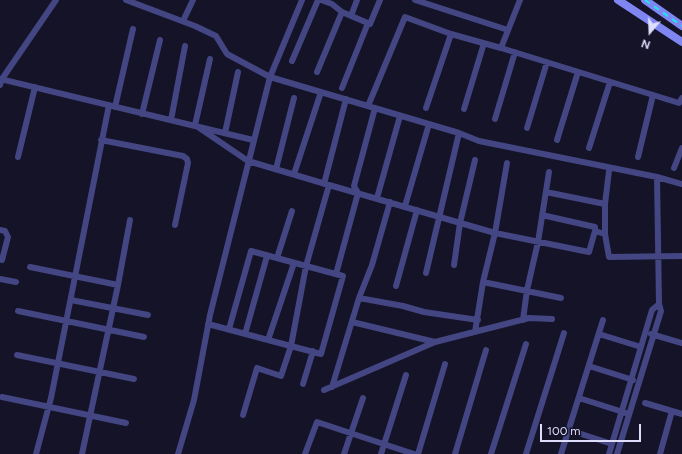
<!DOCTYPE html>
<html>
<head>
<meta charset="utf-8">
<style>
  body { margin:0 }
  #map { position:relative; width:682px; height:454px; overflow:hidden; background:#151328; font-family:Figtree,sans-serif }
  canvas { display:block }
  .north { position:absolute; left:630px; top:12px; width:40px; height:40px; -webkit-text-stroke:3px #151328; paint-order:stroke; rotate:199deg; font-size:11px; font-weight:700; line-height:16px; text-align:center; color:#dedefc }
  .north::after { content:''; display:block; margin:auto; width:14px; height:18px; background:#dedefc; clip-path:polygon(50% 0,100% 100%,50% 72%,0 100%) }
  .scale { position:absolute; left:540px; top:424px; width:101px; height:18px; box-sizing:border-box; border:2px solid #dedefc; border-top:0; padding-left:5px; font-size:12px; line-height:14px; white-space:nowrap; color:#dedefc; -webkit-text-stroke:3px #151328; paint-order:stroke }
</style>
</head>
<body>
<div id="map">
<canvas width="682" height="454"></canvas>
<div class="north">N</div>
<div class="scale">100 m</div>
</div>
<script>
const c = document.querySelector('canvas').getContext('2d');
c.lineJoin = 'round';
function poly(rows) {
  const path = new Path2D();
  for (const r of rows) {
    path.moveTo(r[0], r[1]);
    for (let i = 2; i < r.length; i += 2) path.lineTo(r[i], r[i + 1]);
  }
  return path;
}
function strokePath(path, color, width, dash) {
  c.strokeStyle = color;
  c.lineWidth = width;
  c.lineCap = dash ? 'butt' : 'round';
  c.setLineDash(dash || []);
  c.stroke(path);
}
const minor = poly([
  [126,0,195,26,216,36,227,54,270,77,459,133,479,141,657,177,682,184],
  [321,0,332,4,342,12,370,24,380,0],
  [415,0,508,30],
  [351,16,357,0],
  [183,21,193,0],
  [501,48,520,0],
  [210,59,195,125,248,161,329,185],
  [292,61,318,0],
  [317,72,342,12],
  [0,79,253,140],
  [0,85,2,79,56,0],
  [342,88,368,23],
  [368,106,405,17,451,34,501,48,679,103,682,98],
  [115,107,133,29],
  [426,108,451,34],
  [464,109,484,43],
  [142,114,160,40],
  [495,119,515,52],
  [171,120,185,46],
  [527,128,547,62],
  [225,133,238,72],
  [101,140,183,156,187,159,188,163,175,225],
  [557,140,578,72],
  [589,148,610,82],
  [18,157,35,87],
  [638,157,653,95],
  [674,168,682,148],
  [276,169,294,98],
  [294,174,321,92],
  [324,184,346,99],
  [546,192,605,204],
  [358,193,354,186,375,108],
  [377,198,400,116],
  [405,206,429,124],
  [542,215,595,227,595,231],
  [0,230,5,231,8,237,2,260],
  [605,234,605,204,609,171],
  [277,258,292,211],
  [454,265,460,223,475,160],
  [30,267,118,285,130,220],
  [426,273,459,133],
  [336,274,358,193],
  [0,279,16,282],
  [483,282,561,298],
  [396,286,417,210],
  [359,298,403,306,424,312,478,320],
  [71,300,148,315],
  [18,311,144,337],
  [523,320,527,290,538,242,549,172],
  [352,322,435,342],
  [208,324,268,340,321,354,343,276,251,251,229,329],
  [475,332,483,282,495,233,507,163],
  [245,334,267,256],
  [599,334,641,347],
  [651,334,682,343],
  [268,340,294,263],
  [17,355,134,379],
  [589,366,633,380],
  [303,384,313,351],
  [332,387,359,298,372,265,390,202],
  [324,390,435,342,529,318,552,319],
  [2,397,126,423],
  [579,398,626,413],
  [645,403,682,414],
  [243,415,257,368,281,376,291,346,306,266,329,185,495,233,589,252,595,231,605,234,609,257,682,256],
  [569,430,612,444],
  [36,454,51,398,109,105],
  [82,454,118,285],
  [178,454,194,400,210,315,270,77,302,0],
  [305,454,317,422,414,454],
  [344,454,363,398],
  [381,454,406,375],
  [418,454,445,364],
  [455,454,486,350],
  [491,454,526,344],
  [526,454,564,333],
  [561,454,603,320],
  [609,454,652,310,659,304],
  [617,454,661,311,659,304,657,177],
  [660,454,672,411]
]);
const secondary = poly([
  [618,0,682,42],
  [645,0,682,26]
]);
const rail = poly([
  [645,0,682,26]
]);
strokePath(minor, '#434682', 6);
strokePath(secondary, '#7f86f2', 8);
strokePath(rail, '#1ee5e8', 2, [6, 5]);
</script>
</body>
</html>
